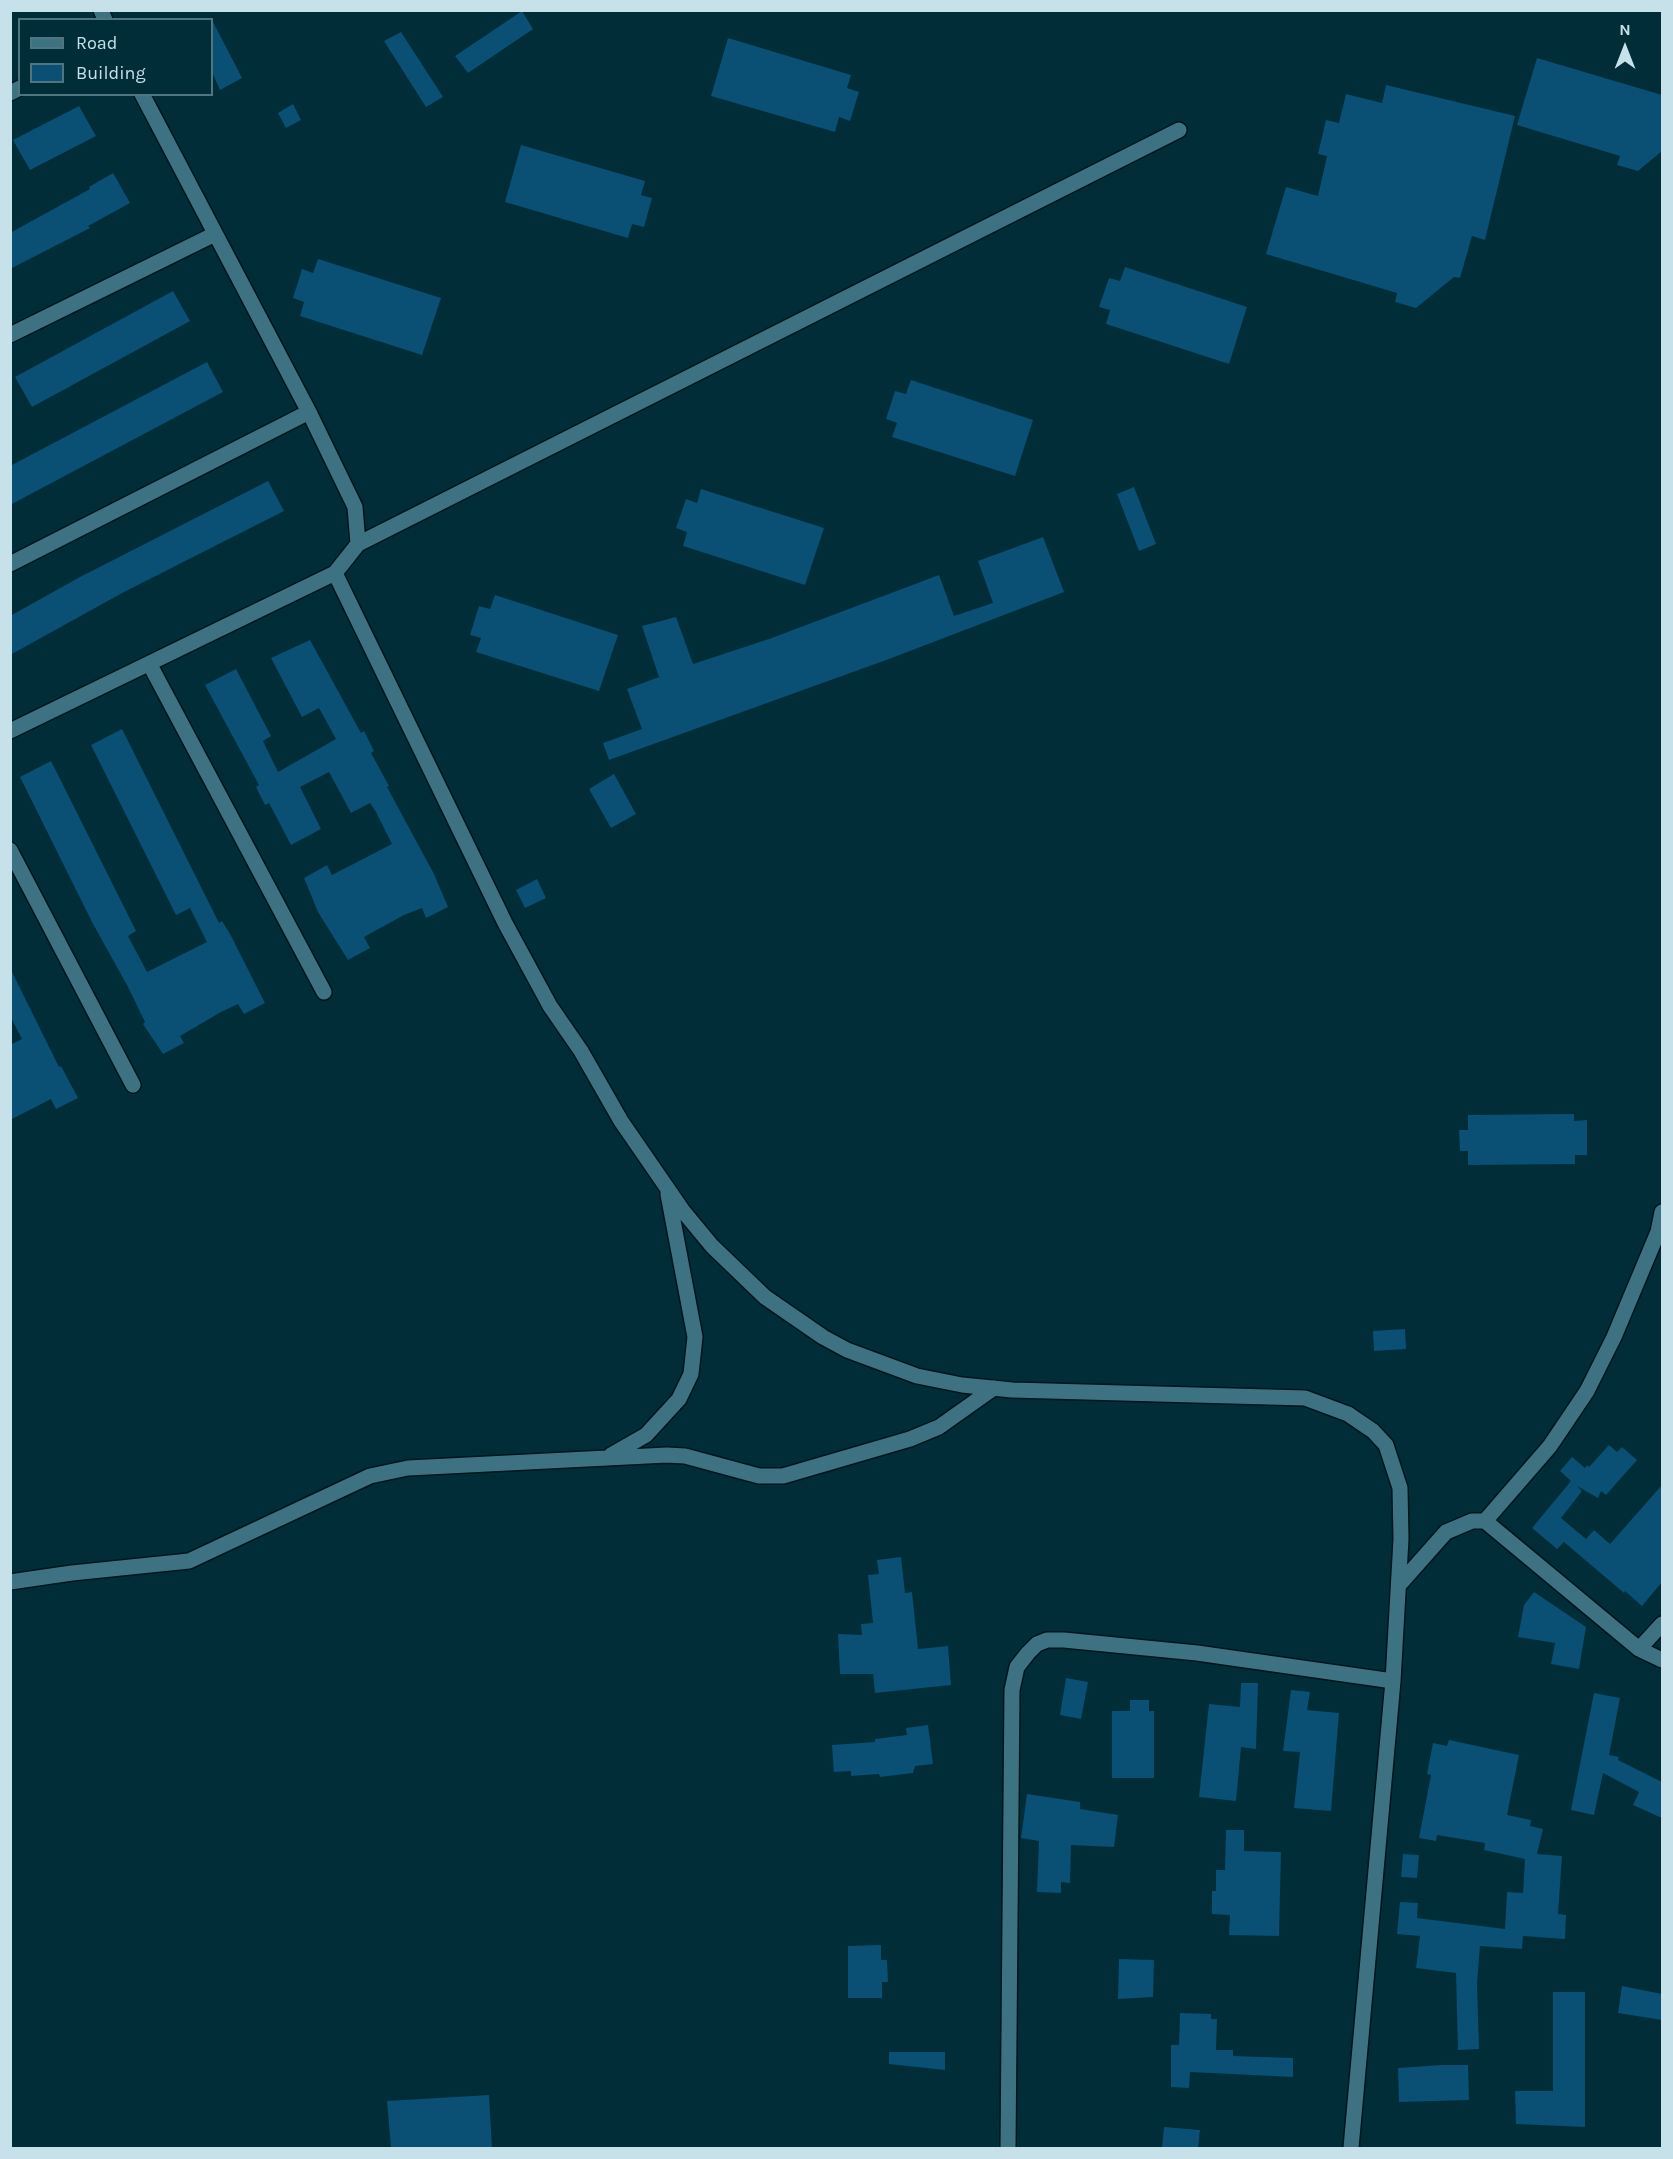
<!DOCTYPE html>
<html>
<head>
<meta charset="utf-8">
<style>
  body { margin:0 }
  #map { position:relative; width:1673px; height:2159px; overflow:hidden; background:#002d38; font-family:Karla,sans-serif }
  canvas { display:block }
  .frame { position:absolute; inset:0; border:12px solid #c6e1ea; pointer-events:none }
  .legend { position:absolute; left:18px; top:18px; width:195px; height:78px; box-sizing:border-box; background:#002d38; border:2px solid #4f757f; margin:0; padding:8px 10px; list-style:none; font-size:18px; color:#c6e1ea }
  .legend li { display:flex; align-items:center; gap:12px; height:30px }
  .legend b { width:30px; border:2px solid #4f757f }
  .north { position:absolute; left:1595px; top:18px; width:60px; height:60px; -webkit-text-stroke:4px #002d38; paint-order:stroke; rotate:0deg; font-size:16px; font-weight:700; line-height:24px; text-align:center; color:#c6e1ea }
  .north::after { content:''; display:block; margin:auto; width:21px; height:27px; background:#c6e1ea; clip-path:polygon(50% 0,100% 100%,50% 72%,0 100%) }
</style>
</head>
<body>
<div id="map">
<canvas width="1673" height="2159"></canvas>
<div class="frame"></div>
<ul class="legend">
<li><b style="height:8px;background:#3c7282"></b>Road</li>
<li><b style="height:16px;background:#0a4f74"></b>Building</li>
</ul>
<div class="north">N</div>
</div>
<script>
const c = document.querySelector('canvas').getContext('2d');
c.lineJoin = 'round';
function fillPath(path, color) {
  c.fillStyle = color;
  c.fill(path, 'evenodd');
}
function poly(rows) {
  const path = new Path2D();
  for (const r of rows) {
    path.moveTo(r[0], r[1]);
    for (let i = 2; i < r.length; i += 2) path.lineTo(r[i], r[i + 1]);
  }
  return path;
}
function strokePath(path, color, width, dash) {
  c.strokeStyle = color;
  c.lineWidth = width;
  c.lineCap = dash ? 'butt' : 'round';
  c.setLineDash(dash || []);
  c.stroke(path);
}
const building = poly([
  [522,11,533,29,468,73,455,56],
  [212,20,242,78,220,90,212,72],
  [401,32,443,97,426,107,384,41],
  [728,38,851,75,847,88,859,92,850,121,839,117,835,132,711,96],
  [1537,58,1662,95,1662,151,1638,171,1617,165,1620,156,1517,125],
  [1386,85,1515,116,1485,240,1472,236,1460,278,1454,277,1416,308,1395,302,1397,293,1266,254,1286,187,1318,196,1327,156,1318,154,1326,120,1339,123,1346,94,1382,103],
  [293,104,301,120,286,128,278,113],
  [79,106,96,136,30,170,13,140],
  [521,145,645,181,641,195,652,198,644,227,632,224,628,238,505,202],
  [113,173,130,203,88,226,90,228,10,269,10,233,90,189,89,187],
  [318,259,441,298,422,355,300,316,304,302,293,298,302,269,313,273],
  [1125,267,1247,307,1229,364,1106,324,1110,310,1099,307,1109,278,1120,281],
  [173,291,190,321,32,407,15,377],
  [207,362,223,392,10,505,10,466],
  [911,380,1033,420,1015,476,892,437,897,423,886,419,895,391,906,394],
  [268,481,284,511,124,592,10,655,10,616,80,577],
  [1134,487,1156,544,1139,551,1117,494],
  [701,489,824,528,805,585,683,546,687,532,676,528,686,499,697,503],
  [1043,537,1064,592,889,659,609,760,603,743,642,729,627,689,659,677,642,626,676,617,693,664,769,639,939,575,954,616,993,603,978,561],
  [495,595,618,635,599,691,476,652,481,638,470,635,479,606,490,609],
  [310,640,361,733,364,731,374,751,371,753,389,786,387,787,434,874,448,907,426,918,422,908,404,915,364,937,370,948,348,960,318,912,304,878,327,865,332,875,392,844,376,812,370,803,351,813,329,772,300,787,321,829,291,845,269,803,265,805,256,787,259,785,205,685,236,669,271,736,263,741,278,772,336,739,319,708,302,717,271,658],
  [122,729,219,923,222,921,230,934,265,1003,244,1014,238,1004,221,1012,180,1036,184,1043,163,1054,143,1024,145,1022,128,987,92,922,20,777,51,761,136,931,128,936,147,972,207,942,190,908,176,915,91,745],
  [614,774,636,814,611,828,589,789],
  [537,879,546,898,525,908,516,890],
  [10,968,59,1067,61,1066,78,1098,56,1109,51,1099,10,1120,10,1045,22,1039,10,1016],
  [1574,1114,1574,1121,1587,1120,1587,1155,1575,1155,1575,1164,1468,1165,1468,1151,1460,1151,1459,1130,1468,1130,1468,1115],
  [1405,1329,1406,1349,1374,1351,1373,1331],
  [1609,1445,1617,1452,1622,1447,1637,1460,1606,1495,1601,1491,1598,1498,1577,1486,1582,1491,1561,1518,1586,1539,1594,1530,1610,1544,1662,1485,1662,1582,1642,1606,1625,1591,1624,1593,1564,1542,1557,1549,1532,1528,1571,1481,1560,1471,1572,1457,1585,1468,1587,1465,1589,1467],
  [901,1557,905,1593,912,1592,918,1649,948,1646,951,1685,875,1693,873,1674,840,1674,838,1634,862,1635,861,1624,873,1623,868,1575,879,1574,877,1560],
  [1534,1592,1586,1627,1579,1669,1551,1664,1555,1643,1518,1637,1524,1605],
  [1066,1678,1088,1682,1081,1719,1060,1715],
  [1241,1683,1258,1683,1256,1749,1241,1747,1236,1801,1199,1797,1209,1704,1240,1707],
  [1291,1690,1310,1692,1307,1710,1339,1713,1331,1811,1294,1808,1300,1752,1283,1751],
  [1594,1693,1620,1698,1609,1755,1619,1757,1618,1760,1662,1782,1662,1818,1633,1805,1639,1792,1603,1773,1594,1815,1571,1810],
  [1130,1700,1149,1700,1149,1711,1154,1711,1154,1778,1112,1778,1112,1711,1130,1711],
  [928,1725,933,1764,915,1766,913,1773,880,1777,879,1774,851,1776,851,1771,834,1772,832,1745,875,1742,875,1739,907,1735,906,1728],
  [1449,1740,1519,1755,1507,1815,1531,1820,1530,1826,1543,1829,1537,1854,1562,1856,1558,1914,1566,1915,1565,1939,1523,1936,1522,1949,1480,1946,1477,1983,1479,2049,1458,2050,1456,1973,1416,1968,1420,1936,1397,1934,1400,1902,1418,1903,1417,1918,1505,1929,1507,1892,1523,1893,1525,1859,1484,1850,1485,1843,1437,1835,1436,1841,1419,1838,1431,1775,1427,1774,1433,1743,1447,1746],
  [1027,1794,1080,1802,1080,1809,1118,1815,1114,1847,1071,1845,1070,1883,1061,1882,1061,1893,1037,1892,1039,1841,1021,1838],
  [1226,1830,1244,1830,1244,1851,1281,1852,1279,1936,1229,1935,1230,1915,1212,1914,1212,1891,1216,1891,1216,1870,1225,1870],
  [1403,1854,1419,1855,1417,1878,1401,1877],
  [881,1945,881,1960,887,1960,888,1982,882,1982,882,1998,848,1998,848,1946],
  [1119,1959,1154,1960,1153,1997,1118,1999],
  [1622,1986,1662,1994,1662,2020,1618,2013],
  [1553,1992,1585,1992,1585,2127,1516,2124,1515,2091,1553,2091],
  [1180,2013,1211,2014,1211,2019,1217,2019,1216,2050,1233,2050,1233,2056,1293,2058,1293,2077,1190,2072,1189,2088,1171,2087,1171,2045,1179,2045],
  [889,2052,945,2052,945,2070,889,2064],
  [1442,2065,1468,2065,1469,2100,1399,2102,1398,2068],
  [489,2095,492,2148,391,2148,387,2101],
  [1164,2127,1200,2130,1198,2148,1162,2148]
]);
const street = poly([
  [101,10,105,20],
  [10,93,20,88],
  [142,94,309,412,355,507,358,544],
  [10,335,213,235],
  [10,564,309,412],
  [335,573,505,923,550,1006,581,1051,621,1121,683,1211,712,1246,765,1297,823,1337,847,1350,917,1376,962,1385,1012,1390,1305,1398,1348,1414,1373,1431,1386,1445,1400,1488,1401,1539,1393,1681,1351,2148],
  [150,665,324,992],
  [10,731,335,573,358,544,1179,130],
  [10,850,133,1085],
  [611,1455,646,1435,679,1399,691,1374,695,1337,668,1194],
  [1485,1521,1550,1446,1587,1391,1614,1337,1658,1232,1662,1212],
  [10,1582,72,1573,189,1561,370,1476,408,1468,667,1455,685,1456,759,1476,783,1476,910,1439,939,1427,994,1388],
  [1399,1585,1446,1532,1472,1521,1485,1521,1639,1649,1662,1660],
  [1639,1649,1662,1624],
  [1008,2148,1012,1690,1017,1667,1028,1653,1037,1644,1047,1640,1064,1640,1197,1653,1393,1681]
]);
fillPath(building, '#0a4f74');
strokePath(street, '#00141b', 18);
strokePath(street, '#3c7282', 15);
</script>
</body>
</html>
